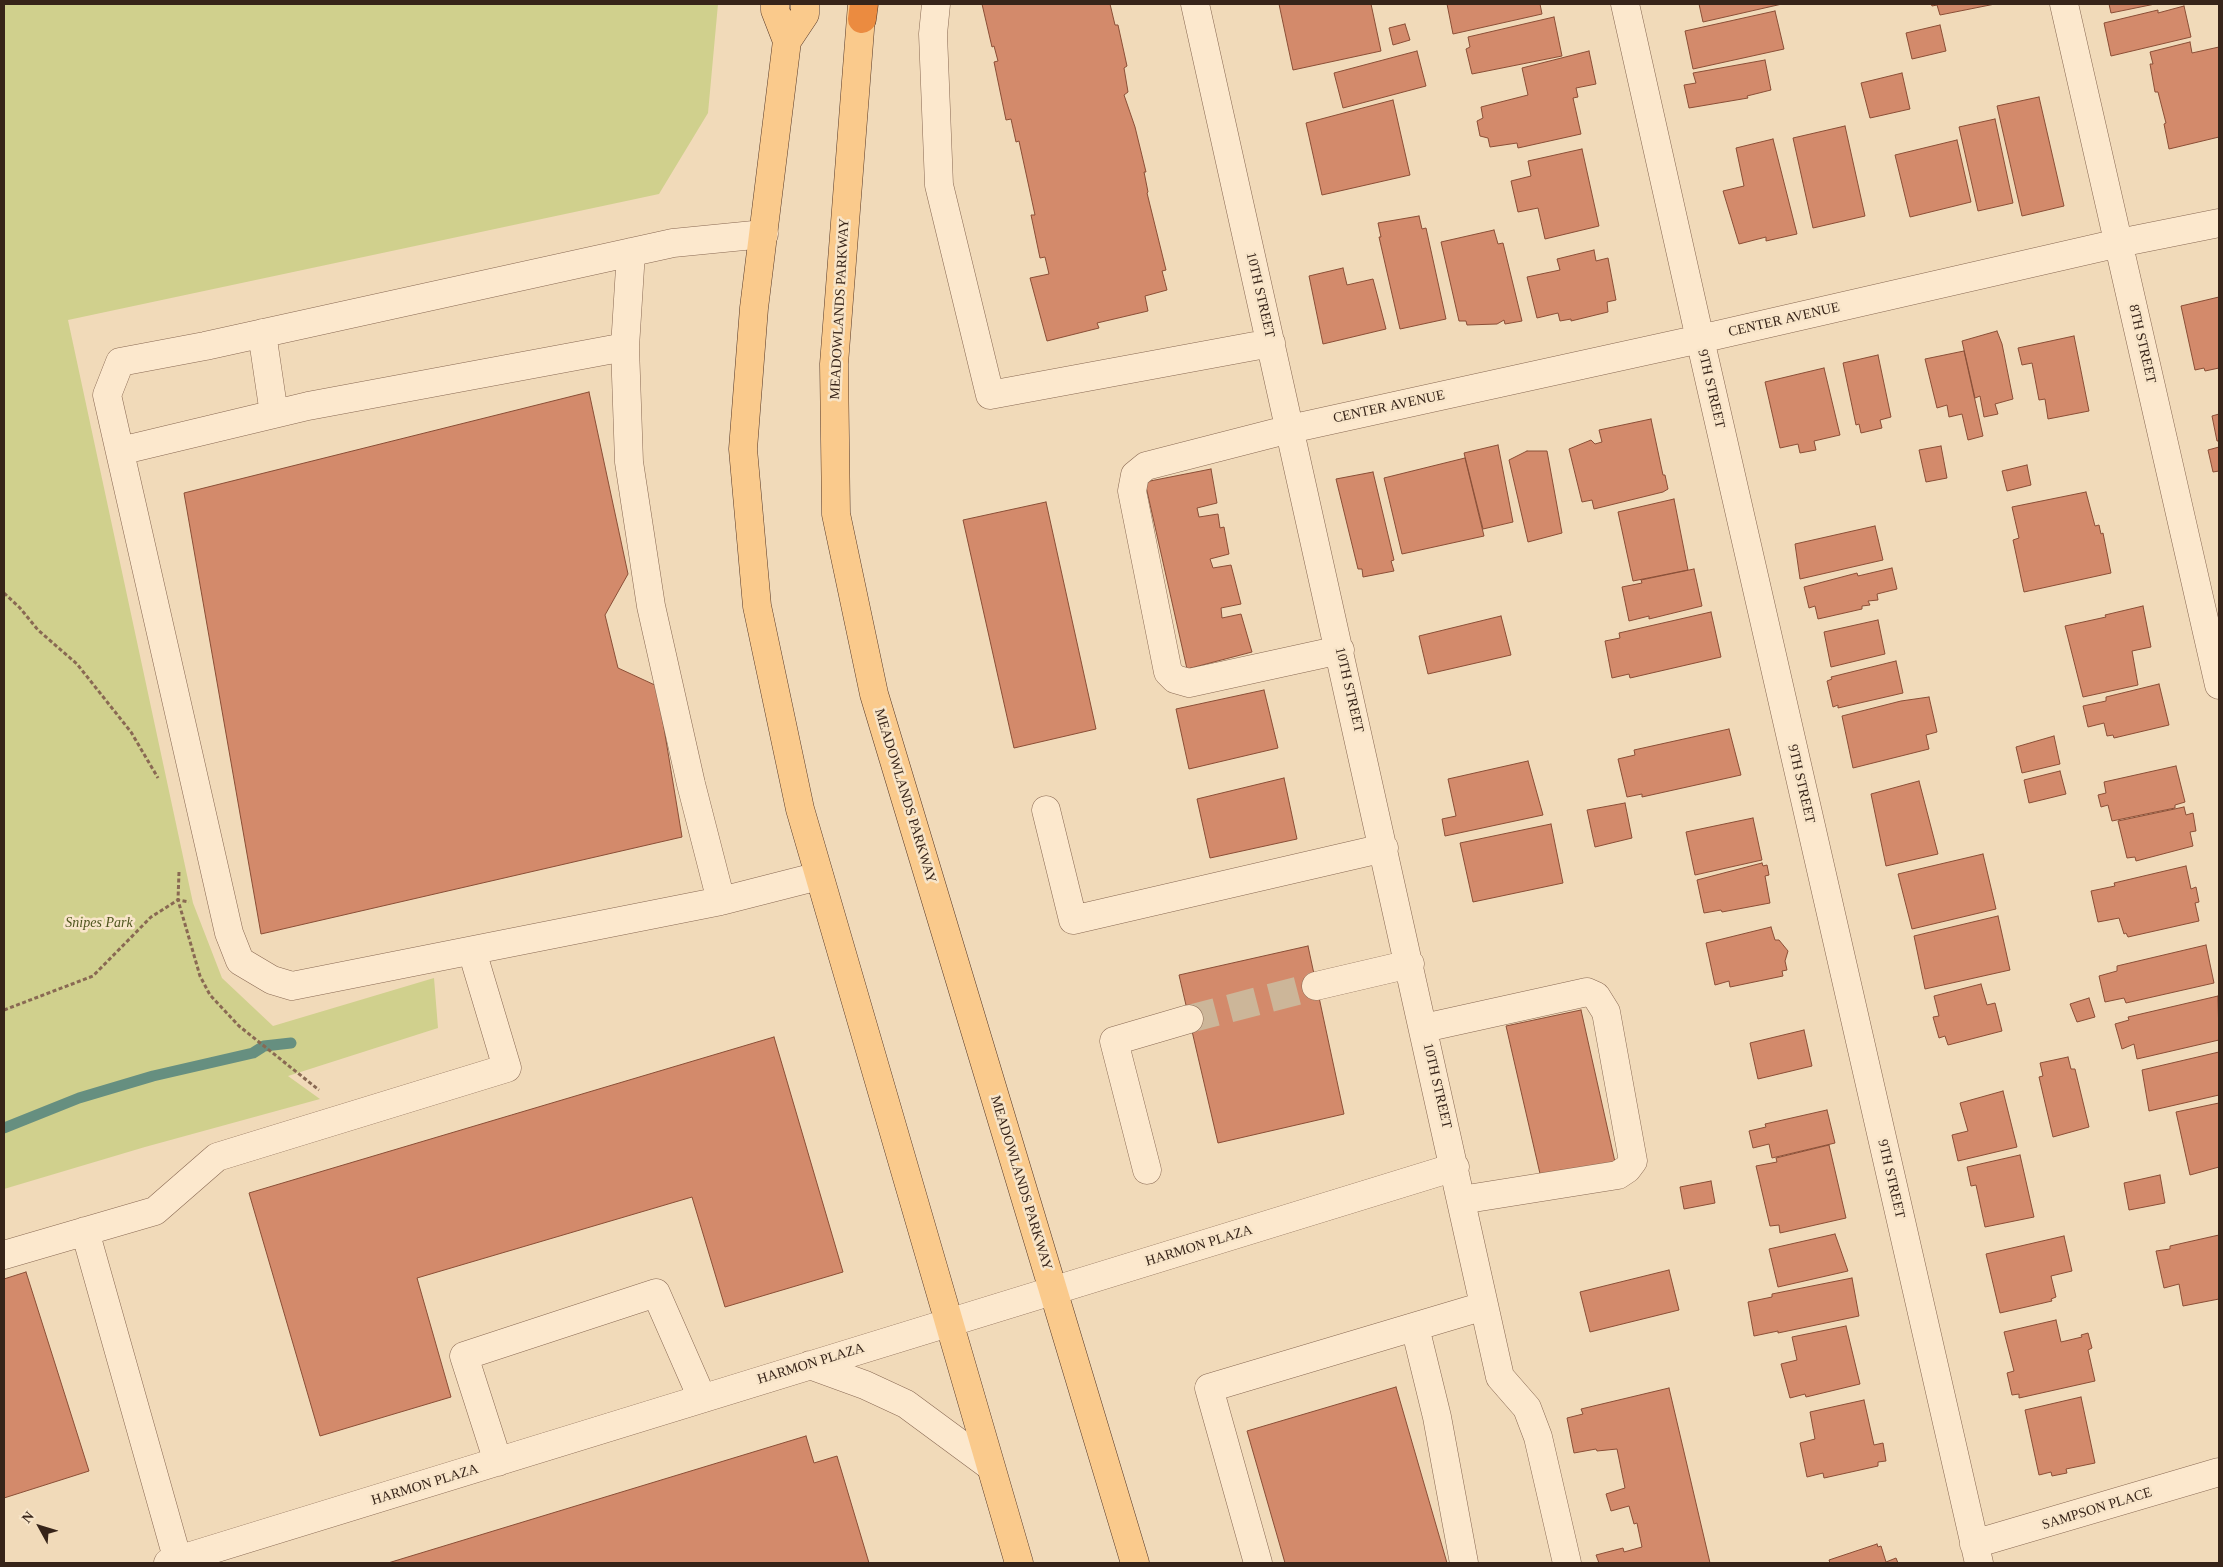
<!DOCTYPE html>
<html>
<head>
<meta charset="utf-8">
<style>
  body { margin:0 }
  #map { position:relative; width:2223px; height:1567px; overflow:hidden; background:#f1dab9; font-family:"Times New Roman",serif }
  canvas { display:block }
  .frame { position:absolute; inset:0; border:5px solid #372419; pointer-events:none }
  .north { position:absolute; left:15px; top:1502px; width:50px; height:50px; -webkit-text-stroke:4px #f8e5c9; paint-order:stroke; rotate:309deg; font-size:14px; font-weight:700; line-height:20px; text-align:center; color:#372419 }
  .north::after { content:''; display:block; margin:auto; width:18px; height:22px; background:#372419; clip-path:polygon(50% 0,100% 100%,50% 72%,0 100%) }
</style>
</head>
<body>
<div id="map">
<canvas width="2223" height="1567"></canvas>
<div class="frame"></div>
<div class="north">N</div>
</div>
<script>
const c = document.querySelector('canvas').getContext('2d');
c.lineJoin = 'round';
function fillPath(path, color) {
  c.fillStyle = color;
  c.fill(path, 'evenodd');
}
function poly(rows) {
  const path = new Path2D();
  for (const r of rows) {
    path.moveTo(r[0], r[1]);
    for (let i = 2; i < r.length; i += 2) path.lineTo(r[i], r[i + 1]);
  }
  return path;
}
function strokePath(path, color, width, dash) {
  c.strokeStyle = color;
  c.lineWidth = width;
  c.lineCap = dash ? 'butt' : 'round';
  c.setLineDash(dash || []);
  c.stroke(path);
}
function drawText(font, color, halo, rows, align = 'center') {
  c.font = font + ' "Times New Roman",serif';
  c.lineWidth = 5;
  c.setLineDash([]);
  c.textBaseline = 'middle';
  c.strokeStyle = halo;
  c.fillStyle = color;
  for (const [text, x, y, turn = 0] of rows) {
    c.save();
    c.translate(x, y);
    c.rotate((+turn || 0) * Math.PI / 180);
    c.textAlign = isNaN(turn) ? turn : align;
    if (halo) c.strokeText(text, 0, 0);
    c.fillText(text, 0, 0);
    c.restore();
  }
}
const green = poly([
  [4,4,718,4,708,113,659,194,68,320,193,903,222,978,273,1026,434,978,438,1028,288,1076,320,1099,145,1147,4,1189]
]);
const stream = poly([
  [4,1128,79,1098,153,1076,253,1053,264,1046,291,1043]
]);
const building = poly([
  [982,4,1110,4,1115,25,1118,25,1127,66,1124,68,1128,92,1124,95,1135,127,1146,172,1144,172,1148,192,1147,193,1166,270,1162,271,1167,290,1145,296,1148,311,1097,323,1099,328,1047,341,1030,278,1049,274,1045,257,1040,258,1031,215,1035,215,1019,141,1016,142,1011,119,1006,120,994,62,998,61,994,46,992,47,982,4],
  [1279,4,1371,4,1381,51,1293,70,1279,4],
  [1447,4,1540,4,1542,14,1453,34,1447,4],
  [1699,4,1782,4,1703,22,1699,4],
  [1931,4,1995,4,1940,15,1937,5,1932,6,1931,4],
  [2109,4,2155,4,2111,13,2109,4],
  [2184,6,2191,37,2111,56,2104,23,2158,10,2158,13,2184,6],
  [1775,11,1784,49,1693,69,1685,31,1775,11],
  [1554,17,1562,56,1472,74,1466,49,1470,47,1468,37,1554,17],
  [1405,24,1410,40,1393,45,1389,28,1405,24],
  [1940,25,1946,51,1912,59,1906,33,1940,25],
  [2190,42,2192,53,2219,47,2219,137,2169,149,2164,124,2166,123,2158,92,2155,92,2150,64,2153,64,2150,52,2190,42],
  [1417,51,1426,86,1343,108,1334,73,1417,51],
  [1589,51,1596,84,1576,88,1578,97,1573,98,1581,134,1518,148,1517,143,1490,147,1488,138,1480,136,1477,121,1483,118,1481,107,1528,95,1522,68,1589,51],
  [1765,60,1771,90,1747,96,1748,98,1689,108,1684,85,1696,83,1693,73,1765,60],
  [1902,73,1910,109,1870,118,1861,83,1902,73],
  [2039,97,2064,206,2022,216,1997,106,2039,97],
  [1393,100,1410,175,1322,195,1306,123,1393,100],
  [1995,119,2013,203,1978,211,1959,127,1995,119],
  [1845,126,1865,216,1813,228,1793,138,1845,126],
  [1773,139,1797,234,1766,241,1766,237,1739,244,1723,191,1744,186,1736,148,1773,139],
  [1957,140,1971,202,1910,217,1895,155,1957,140],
  [1582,149,1599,226,1545,239,1538,208,1518,212,1511,181,1531,176,1528,161,1582,149],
  [1419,216,1422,229,1426,228,1446,319,1400,329,1379,237,1381,237,1378,223,1419,216],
  [1494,230,1498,244,1503,243,1522,321,1505,324,1504,320,1497,324,1467,325,1466,321,1459,321,1441,242,1494,230],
  [1594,250,1596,261,1608,258,1616,300,1607,302,1608,312,1571,321,1571,319,1560,321,1558,313,1537,318,1527,277,1560,270,1557,259,1594,250],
  [1343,268,1347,285,1373,279,1386,329,1323,344,1309,276,1343,268],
  [2219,297,2219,368,2205,371,2204,368,2195,370,2181,306,2219,297],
  [1997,331,2002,344,2013,399,1995,404,1998,414,1984,417,1980,396,1975,398,1962,341,1997,331],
  [2074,336,2089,411,2048,419,2045,399,2039,400,2032,363,2022,365,2018,348,2074,336],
  [1964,351,1983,436,1968,440,1962,414,1949,417,1947,405,1937,408,1925,359,1964,351],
  [1878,355,1891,417,1880,420,1882,428,1861,433,1859,424,1856,425,1843,363,1878,355],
  [1824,368,1840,435,1814,441,1816,450,1800,453,1798,444,1780,448,1765,382,1824,368],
  [589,392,628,574,605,615,618,668,657,686,682,837,261,934,184,493,589,392],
  [2219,414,2219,441,2217,441,2212,416,2219,414],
  [1651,419,1663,475,1665,475,1668,489,1663,492,1594,509,1592,500,1582,502,1569,449,1591,440,1595,444,1602,442,1599,430,1651,419],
  [1498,445,1513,522,1483,529,1464,453,1498,445],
  [1941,446,1947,478,1926,482,1919,450,1941,446],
  [2219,447,2219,471,2213,472,2208,450,2219,447],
  [1527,451,1547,451,1562,533,1528,542,1509,460,1527,451],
  [1465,458,1484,536,1402,554,1384,478,1465,458],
  [2027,465,2031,485,2007,491,2002,471,2027,465],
  [1211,469,1217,503,1197,508,1199,517,1218,514,1220,528,1224,527,1229,554,1210,559,1213,568,1231,565,1241,604,1221,608,1222,618,1241,614,1252,652,1187,669,1145,482,1211,469],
  [1373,472,1394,560,1391,561,1394,571,1363,577,1362,569,1358,569,1336,479,1373,472],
  [2086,492,2095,526,2099,525,2101,534,2103,533,2111,573,2024,592,2013,540,2019,538,2012,507,2086,492],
  [1674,499,1688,570,1633,581,1618,512,1674,499],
  [1046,502,1096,729,1014,748,963,520,1046,502],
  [1875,526,1883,560,1800,579,1795,544,1875,526],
  [1892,568,1897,589,1877,594,1878,600,1868,601,1870,605,1862,606,1862,609,1818,619,1815,606,1809,608,1804,587,1857,573,1858,576,1892,568],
  [1694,569,1702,606,1649,619,1649,616,1629,621,1622,587,1642,583,1641,580,1694,569],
  [2143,606,2151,647,2132,651,2138,685,2083,697,2065,626,2106,617,2105,615,2143,606],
  [1711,612,1721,657,1630,678,1629,674,1612,678,1605,641,1620,638,1619,633,1711,612],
  [1501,616,1511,655,1428,674,1419,636,1501,616],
  [1878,620,1885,654,1831,667,1824,632,1878,620],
  [1896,661,1903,693,1838,708,1838,705,1833,707,1827,681,1832,679,1831,677,1896,661],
  [2159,684,2169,725,2114,738,2113,735,2107,736,2104,723,2088,727,2083,706,2106,701,2106,697,2159,684],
  [1264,690,1278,748,1189,769,1176,709,1264,690],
  [1929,697,1937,732,1926,735,1929,749,1853,768,1842,716,1901,701,1929,697],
  [1729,729,1741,775,1642,797,1642,794,1627,797,1618,759,1635,755,1634,750,1729,729],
  [2054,736,2060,764,2022,773,2016,747,2054,736],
  [1528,761,1543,815,1445,836,1442,819,1456,816,1448,779,1528,761],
  [2176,766,2185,802,2175,805,2175,808,2112,821,2108,805,2101,807,2098,795,2106,793,2104,782,2176,766],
  [2060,771,2066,794,2029,803,2024,780,2060,771],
  [1284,778,1297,839,1210,858,1197,799,1284,778],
  [1919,781,1938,854,1886,866,1871,794,1919,781],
  [1625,803,1632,838,1595,847,1587,810,1625,803],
  [2184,807,2186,815,2193,813,2196,831,2190,832,2193,846,2136,861,2135,857,2127,858,2118,821,2184,807],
  [1753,818,1762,860,1695,875,1686,832,1753,818],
  [1551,824,1563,883,1473,902,1460,843,1551,824],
  [1983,854,1996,909,1912,929,1898,874,1983,854],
  [1762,863,1763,866,1767,865,1769,875,1765,876,1770,903,1722,912,1721,910,1704,913,1697,880,1762,863],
  [2186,866,2191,889,2196,887,2199,902,2195,903,2199,921,2128,937,2126,933,2124,934,2119,918,2098,922,2091,891,2115,886,2114,883,2186,866],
  [1998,916,2010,970,1925,989,1914,936,1998,916],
  [1771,927,1775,940,1779,940,1788,951,1785,961,1787,970,1782,971,1783,976,1730,987,1729,981,1715,985,1706,943,1771,927],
  [2206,945,2214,983,2126,1003,2124,998,2105,1002,2099,976,2117,971,2117,966,2206,945],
  [1308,946,1344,1114,1218,1143,1179,975,1308,946],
  [1981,984,1987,1005,1995,1003,2002,1031,1948,1045,1945,1036,1939,1038,1933,1017,1939,1016,1934,996,1981,984],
  [2218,996,2219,1040,2137,1059,2134,1044,2122,1049,2115,1024,2129,1020,2128,1017,2218,996],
  [2089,998,2095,1017,2077,1022,2070,1004,2089,998],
  [1581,1010,1615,1162,1541,1178,1506,1026,1581,1010],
  [1804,1030,1812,1066,1758,1079,1750,1043,1804,1030],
  [774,1037,843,1272,725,1307,692,1197,417,1278,451,1397,320,1436,249,1193,774,1037],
  [2219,1052,2219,1095,2149,1111,2142,1070,2219,1052],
  [2068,1057,2071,1069,2075,1069,2089,1127,2053,1137,2039,1077,2043,1076,2040,1063,2068,1057],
  [2003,1091,2017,1147,1958,1161,1952,1135,1968,1131,1960,1103,2003,1091],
  [2219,1103,2219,1167,2190,1175,2176,1112,2219,1103],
  [1827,1110,1835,1143,1772,1158,1769,1144,1753,1148,1749,1131,1766,1127,1765,1124,1827,1110],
  [1829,1145,1846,1218,1780,1233,1779,1225,1770,1226,1756,1166,1777,1162,1776,1158,1829,1145],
  [2020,1155,2034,1217,1985,1227,1976,1185,1971,1186,1967,1167,2020,1155],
  [2160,1175,2165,1203,2129,1210,2124,1183,2160,1175],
  [1711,1181,1715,1203,1684,1209,1680,1187,1711,1181],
  [1835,1234,1848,1271,1778,1287,1769,1249,1835,1234],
  [2219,1235,2219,1299,2183,1306,2179,1284,2164,1288,2156,1251,2170,1249,2170,1246,2219,1235],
  [2064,1236,2072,1271,2051,1276,2056,1297,2051,1299,2052,1301,2000,1313,1986,1254,2064,1236],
  [1669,1270,1679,1310,1590,1332,1580,1292,1669,1270],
  [26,1272,89,1471,4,1498,4,1279,26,1272],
  [1852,1278,1859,1316,1778,1333,1778,1331,1754,1336,1748,1302,1772,1297,1772,1294,1852,1278],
  [2056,1320,2061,1342,2082,1337,2081,1335,2088,1333,2092,1348,2088,1350,2095,1381,2019,1398,2019,1394,2012,1395,2007,1373,2014,1371,2004,1332,2056,1320],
  [1846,1326,1860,1384,1806,1397,1805,1394,1790,1398,1781,1364,1797,1360,1792,1337,1846,1326],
  [1396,1387,1447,1563,1285,1563,1247,1431,1396,1387],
  [1669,1388,1710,1563,1599,1563,1596,1555,1623,1548,1624,1552,1642,1547,1637,1523,1634,1524,1629,1506,1611,1511,1606,1494,1625,1488,1617,1449,1597,1451,1596,1449,1574,1453,1567,1418,1583,1414,1581,1409,1669,1388],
  [2081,1397,2095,1463,2066,1469,2067,1473,2052,1476,2051,1472,2039,1475,2025,1410,2081,1397],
  [1864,1400,1874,1445,1883,1443,1886,1461,1878,1462,1878,1466,1824,1478,1823,1473,1807,1477,1800,1443,1815,1439,1810,1412,1864,1400],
  [806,1436,814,1463,837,1456,869,1563,388,1563,806,1436],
  [1877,1544,1878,1547,1881,1546,1886,1562,1896,1558,1898,1563,1830,1563,1829,1560,1877,1544]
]);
const minorTunnel = poly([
  [1189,1019,1316,986]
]);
const path = poly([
  [4,593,20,608,38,630,77,664,131,732,158,778],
  [179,872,178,900,200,976,210,995,239,1026,319,1090],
  [4,1010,93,976,151,917,178,900,189,902]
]);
const minor = poly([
  [936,4,933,34,939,185,990,395,1271,343],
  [1195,4,1500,1377,1527,1408,1538,1437,1567,1563],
  [1625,4,1700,339,1979,1563],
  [2064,4,2219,685],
  [764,234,673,243,205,346,120,362,107,395,229,933,240,961,272,980,292,986,721,901,819,876],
  [631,252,625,347,629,462,651,606,691,784,721,901],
  [262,333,274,414],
  [120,451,308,406,625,347],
  [1340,650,1189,683,1175,679,1168,672,1132,491,1135,475,1146,466,1290,429,1700,339,2119,243,2219,223],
  [1046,810,1073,920,1384,848],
  [1316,986,1410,964],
  [1424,1028,1587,992,1596,996,1606,1012,1633,1161,1627,1169,1618,1175,1461,1200],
  [1147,1170,1114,1041,1189,1019],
  [85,1231,178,1561],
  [4,1255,155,1211,217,1157,507,1068,472,951],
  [1415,1327,1437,1417,1464,1563],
  [810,1365,865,1385,906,1404,990,1466],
  [498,1462,464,1356,656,1293,702,1398],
  [1974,1544,2219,1472],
  [168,1563,1455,1167],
  [1258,1563,1209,1388,1484,1306]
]);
const major = poly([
  [775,4,775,10,787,41,754,308,743,449,757,606,800,809,1019,1563],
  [862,4,834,364,836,514,874,694,1135,1563],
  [787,41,805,14,805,4]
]);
const highway = poly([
  [862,19,864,4]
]);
const streetNames = [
  ["10TH STREET",1260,295,77],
  ["MEADOWLANDS PARKWAY",840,309,-87],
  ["CENTER AVENUE",1784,320,-13],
  ["8TH STREET",2142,344,77],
  ["9TH STREET",1711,389,77],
  ["CENTER AVENUE",1389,407,-12],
  ["10TH STREET",1349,690,77],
  ["9TH STREET",1801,784,77],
  ["MEADOWLANDS PARKWAY",905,796,73],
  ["10TH STREET",1437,1086,77],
  ["9TH STREET",1891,1179,77],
  ["MEADOWLANDS PARKWAY",1021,1183,73],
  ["HARMON PLAZA",1199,1246,-17],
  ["HARMON PLAZA",811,1364,-17],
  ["HARMON PLAZA",425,1485,-17],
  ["SAMPSON PLACE",2097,1509,-17]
];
const parkNames = [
  ["Snipes Park",99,923]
];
fillPath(green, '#d0d08d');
strokePath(stream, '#668f80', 11);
fillPath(building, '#d38a6b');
strokePath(building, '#8a4e36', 1);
strokePath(minorTunnel, '#ccb699', 28, [28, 14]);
strokePath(minor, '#896953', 29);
strokePath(major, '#563828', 29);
strokePath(highway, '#563828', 29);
strokePath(path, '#896953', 3, [4, 2.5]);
strokePath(minor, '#fce8cd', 28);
strokePath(major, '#faca8c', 28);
strokePath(highway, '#eb8b40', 28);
drawText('14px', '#372419', '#f8e5c9', streetNames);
drawText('italic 14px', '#4e551e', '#f8e5c9', parkNames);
</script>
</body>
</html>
